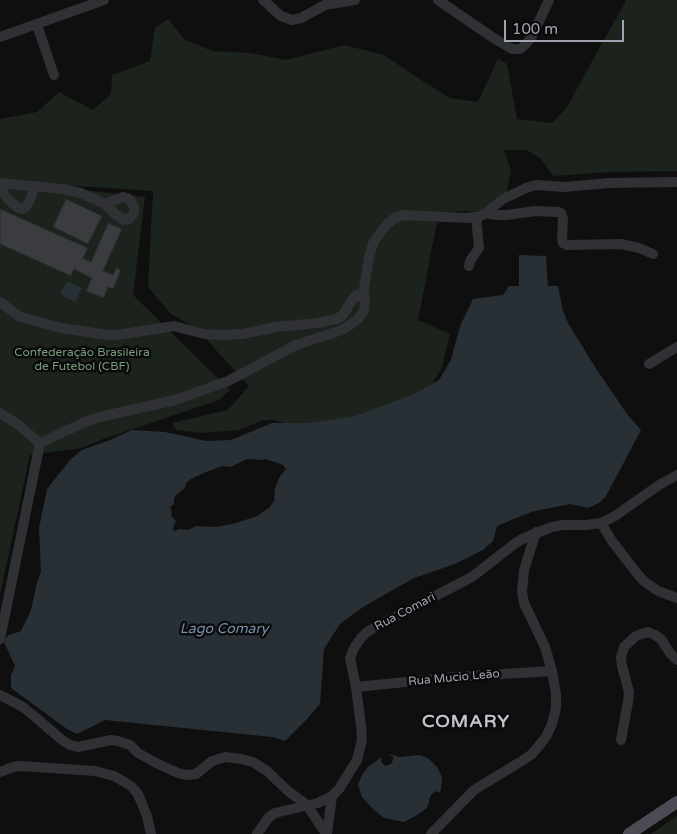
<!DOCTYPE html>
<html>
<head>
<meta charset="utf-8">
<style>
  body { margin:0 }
  #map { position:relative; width:677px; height:834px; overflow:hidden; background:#0f0f10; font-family:"Varela Round",sans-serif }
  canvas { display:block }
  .scale { position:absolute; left:504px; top:20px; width:120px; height:22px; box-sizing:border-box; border:2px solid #a0a4b1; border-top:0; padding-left:6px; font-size:15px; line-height:18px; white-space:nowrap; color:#a0a4b1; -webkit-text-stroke:4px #0a0a0b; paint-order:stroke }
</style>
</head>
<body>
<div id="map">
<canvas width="677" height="834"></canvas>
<div class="scale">100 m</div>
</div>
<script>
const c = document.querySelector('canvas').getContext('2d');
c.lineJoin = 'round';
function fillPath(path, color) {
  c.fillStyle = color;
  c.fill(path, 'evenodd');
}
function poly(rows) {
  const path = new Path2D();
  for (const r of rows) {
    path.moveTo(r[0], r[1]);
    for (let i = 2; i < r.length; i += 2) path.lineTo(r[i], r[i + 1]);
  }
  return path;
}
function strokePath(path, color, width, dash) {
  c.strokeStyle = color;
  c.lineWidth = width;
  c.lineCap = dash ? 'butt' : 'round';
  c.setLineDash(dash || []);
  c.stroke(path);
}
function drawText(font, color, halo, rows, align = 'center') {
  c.font = font + ' "Varela Round",sans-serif';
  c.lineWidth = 5;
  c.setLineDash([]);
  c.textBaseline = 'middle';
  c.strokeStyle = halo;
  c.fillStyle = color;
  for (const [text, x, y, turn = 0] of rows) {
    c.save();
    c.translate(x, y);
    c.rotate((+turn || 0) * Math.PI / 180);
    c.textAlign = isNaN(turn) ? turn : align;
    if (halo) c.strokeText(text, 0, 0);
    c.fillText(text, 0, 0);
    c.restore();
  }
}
const green = poly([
  [625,0,677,0,677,171,610,172,553,176,540,158,526,150,504,150,511,170,505,200,478,211,439,212,418,320,450,334,442,368,431,385,407,401,350,423,307,429,273,420,263,420,239,430,202,433,176,430,172,423,228,410,249,386,196,328,171,314,148,287,153,191,2,181,145,197,133,295,230,390,219,400,103,439,81,448,30,455,0,595,0,119,37,112,59,92,93,110,111,94,112,75,150,61,155,28,168,19,184,39,212,51,250,53,286,60,344,45,384,55,424,82,450,98,478,102,498,59,507,64,517,119,552,123,567,107,602,43,625,3],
  [677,816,677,834,651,834]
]);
const water = poly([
  [519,255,546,256,548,286,558,286,563,311,569,325,597,370,627,414,641,430,606,496,599,503,588,508,570,504,531,512,497,526,493,541,483,550,455,564,414,578,363,607,340,624,324,649,320,704,307,719,285,741,272,737,105,720,77,734,67,729,11,688,11,675,15,666,4,642,7,636,21,631,31,610,37,582,41,572,39,528,47,489,70,460,82,450,110,440,132,430,165,432,206,441,231,440,272,423,310,423,355,416,412,395,439,380,451,360,460,326,473,299,503,295,509,286,519,286],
  [247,459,262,460,266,459,283,465,286,469,279,478,275,488,274,501,270,507,257,516,236,523,216,527,196,526,188,530,180,529,173,531,173,528,176,521,171,516,172,512,170,507,174,504,174,498,178,493,185,488,186,483,191,479,206,472,222,466,231,467],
  [67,281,82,288,75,302,60,294],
  [389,754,400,757,419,755,428,758,437,767,442,777,441,790,439,793,436,791,432,794,429,799,429,803,427,808,417,815,404,822,384,818,373,809,362,797,358,785,362,775,368,767,382,757,381,762,385,766,391,764,394,758]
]);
const building = poly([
  [66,199,102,216,88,244,53,227,66,199],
  [0,209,88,248,83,258,91,262,108,223,122,229,103,271,113,275,116,268,121,270,113,289,108,287,104,298,86,291,92,278,74,269,71,276,0,244,0,209]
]);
const minor = poly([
  [263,0,281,16,292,20,301,18,325,5,355,0],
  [438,0,495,39,512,49,520,49,526,44,532,36,549,0],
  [37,25,54,75],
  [0,37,104,0],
  [0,183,62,189,81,193,105,204,115,214,124,220,129,219,134,213,134,207,130,200,127,198,123,197,105,204],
  [0,188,6,197,12,203,18,208,22,209,26,207,29,202,32,195,34,186],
  [486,213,496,215,507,215,535,211,558,212,561,213,563,218,562,239,563,243,567,245,621,244,639,248,653,254],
  [469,266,470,261,479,248,476,217],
  [0,302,20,317,61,328,108,335,117,335,174,326,204,334,224,335,242,334,276,327,317,323,337,319,343,315,354,297,357,295,361,297,365,300],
  [649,364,677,347],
  [0,413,17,424,40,443],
  [601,523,612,541,639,576,645,582,658,591,677,598],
  [0,639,40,443,85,422,100,417,175,400,228,381,296,345,342,330,350,325,359,318,364,311,365,300,364,289,369,257,374,241,387,224,395,218,403,215,467,218,480,216,486,213,503,199,526,188,536,185,564,187,609,183,677,182],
  [356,687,455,677,552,671],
  [0,695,23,707,34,716,62,740,70,745,78,747,111,740,118,741,130,745,138,753,156,763,178,773,186,775,196,774,212,761,225,757,242,759,253,762,267,771,288,791,307,805,326,834],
  [621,740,628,702,629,692,622,666,621,657,624,647,636,636,648,632,655,635,661,639,670,653,677,660],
  [0,772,13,767,21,766,95,771,114,776,131,786,138,794,147,816,151,834],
  [257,834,269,817,275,813,318,803,332,796,339,789,357,760,362,740,361,726,356,687,350,658,354,648,361,638,367,632,379,625,472,577,513,545,522,539,552,527,562,525,586,525,601,523,615,516,659,485,677,475],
  [327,834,332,796],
  [431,834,474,790,525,759,532,754,546,737,552,724,556,708,556,694,552,671,545,647,524,603,522,592,524,570,536,532]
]);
const major = poly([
  [629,834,677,802]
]);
const parkNames = [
  ["Confederação Brasileira",82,353],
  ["de Futebol (CBF)",82,367]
];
const streetNames = [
  ["Rua Comari",405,612,-28],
  ["Rua Mucio Leão",454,678,-5]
];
const waterNames = [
  ["Lago Comary",224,629]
];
const districtNames = [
  ["COMARY",466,722]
];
fillPath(green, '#1b231c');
fillPath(water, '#282f35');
fillPath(building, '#3b3c40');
strokePath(building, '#29292c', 1);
strokePath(minor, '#303135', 10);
strokePath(major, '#4c4d54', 12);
drawText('12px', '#779c7b', '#0a0a0b', parkNames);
drawText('12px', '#a0a4b1', '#0a0a0b', streetNames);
drawText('italic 14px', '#7791ac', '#0a0a0b', waterNames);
c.letterSpacing = '1px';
drawText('bold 18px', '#c1c4cd', '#0a0a0b', districtNames);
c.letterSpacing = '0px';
</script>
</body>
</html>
